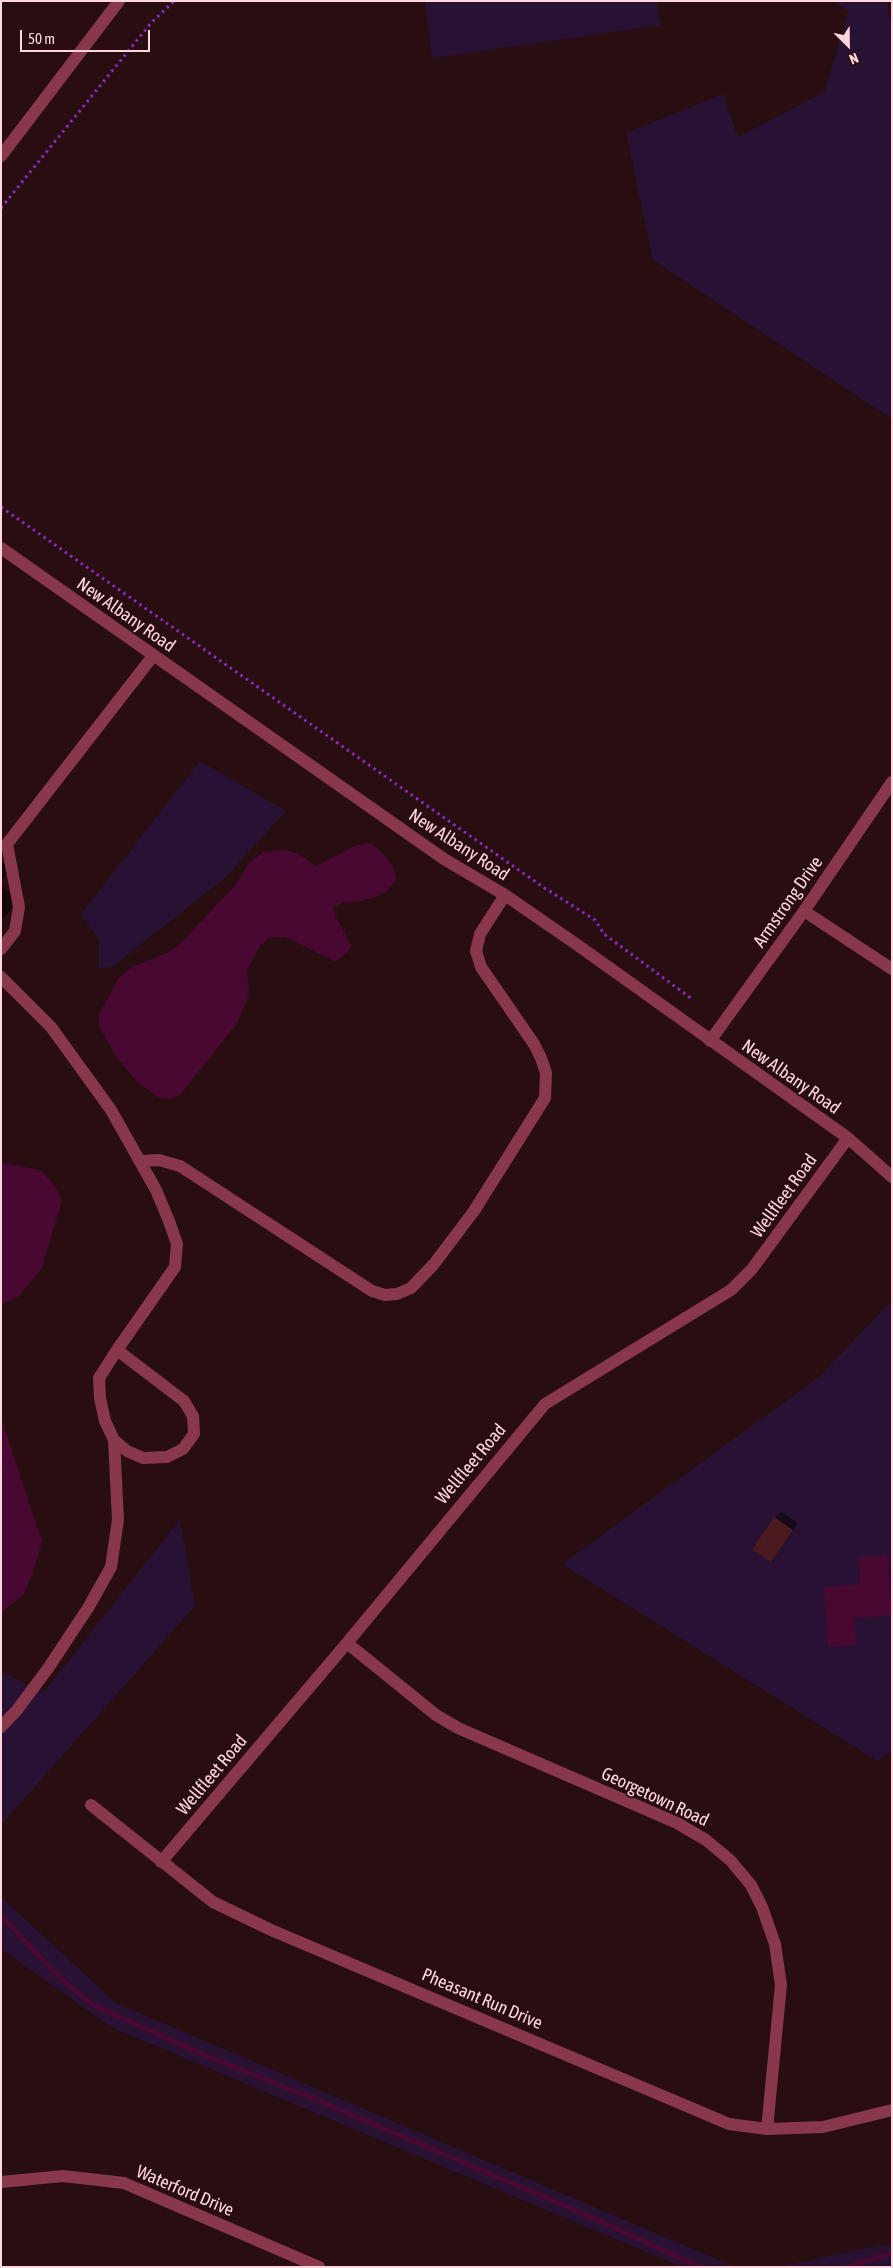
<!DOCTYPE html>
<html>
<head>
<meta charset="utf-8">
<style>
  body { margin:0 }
  #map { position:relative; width:893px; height:2268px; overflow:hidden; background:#280e11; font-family:"Asap Condensed",sans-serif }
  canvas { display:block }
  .frame { position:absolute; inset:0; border:2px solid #ffd6dc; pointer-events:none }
  .north { position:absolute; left:823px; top:20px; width:50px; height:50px; -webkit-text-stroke:4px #280e11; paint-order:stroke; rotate:157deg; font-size:14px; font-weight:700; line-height:20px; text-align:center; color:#ffd6dc }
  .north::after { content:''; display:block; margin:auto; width:18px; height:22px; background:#ffd6dc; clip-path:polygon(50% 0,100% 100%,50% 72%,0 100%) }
  .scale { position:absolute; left:20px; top:30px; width:130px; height:22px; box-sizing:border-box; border:2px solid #ffd6dc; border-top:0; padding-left:6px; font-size:15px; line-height:18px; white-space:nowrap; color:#ffd6dc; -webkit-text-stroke:4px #280e11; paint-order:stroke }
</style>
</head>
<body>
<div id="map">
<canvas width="893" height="2268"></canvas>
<div class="frame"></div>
<div class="north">N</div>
<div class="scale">50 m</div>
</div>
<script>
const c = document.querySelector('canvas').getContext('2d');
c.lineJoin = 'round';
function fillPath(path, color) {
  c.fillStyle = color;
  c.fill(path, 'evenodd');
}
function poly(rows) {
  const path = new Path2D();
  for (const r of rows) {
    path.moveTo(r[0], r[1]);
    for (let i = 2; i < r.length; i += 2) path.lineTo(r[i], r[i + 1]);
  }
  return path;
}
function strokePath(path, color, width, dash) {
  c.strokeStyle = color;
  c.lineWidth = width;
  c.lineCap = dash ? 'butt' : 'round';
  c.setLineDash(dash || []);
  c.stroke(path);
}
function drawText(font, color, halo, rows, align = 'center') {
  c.font = font + ' "Asap Condensed",sans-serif';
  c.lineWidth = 4;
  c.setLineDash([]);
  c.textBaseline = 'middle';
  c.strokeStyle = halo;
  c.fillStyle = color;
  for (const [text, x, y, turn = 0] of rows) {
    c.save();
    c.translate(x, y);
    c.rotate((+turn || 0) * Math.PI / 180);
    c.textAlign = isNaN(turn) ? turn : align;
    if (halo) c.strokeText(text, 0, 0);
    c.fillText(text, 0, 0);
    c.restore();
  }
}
const green = poly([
  [425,1,656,1,661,25,432,58],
  [834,1,888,1,889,16,892,26,892,419,653,260,626,133,723,94,738,137,824,92,849,12],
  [200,761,286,811,224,879,112,967,99,969,99,940,81,914],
  [892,1300,892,1751,877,1761,562,1564,820,1376],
  [180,1519,195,1606,1,1825,1,1672,44,1692],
  [1,1897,116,2003,735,2267,682,2267,113,2028,1,1949],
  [892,2243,892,2267,776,2267]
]);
const water = poly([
  [370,843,377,848,387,858,394,869,396,880,387,891,380,895,363,901,344,902,333,908,336,917,351,945,349,950,337,961,334,961,285,937,269,938,260,946,250,965,247,974,249,994,238,1022,181,1094,172,1099,160,1098,138,1083,114,1054,99,1026,99,1014,118,979,132,967,169,952,182,942,236,884,248,864,263,852,285,850,297,853,316,866,357,845],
  [1,1163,41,1170,55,1186,62,1200,42,1268,19,1296,1,1305],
  [1,1417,42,1541,36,1563,24,1594,1,1613],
  [887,1555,892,1615,854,1618,856,1645,828,1647,824,1587,860,1584,859,1557]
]);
const shadow = poly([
  [1,861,11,869,1,881],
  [1,886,19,900,1,921],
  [781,1512,798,1523,771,1561,775,1518]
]);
const stream = poly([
  [1,1916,60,1978,93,2005,202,2054,312,2098,584,2214,700,2267],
  [847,2267,892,2253]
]);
const building = poly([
  [774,1517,793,1530,771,1562,752,1550]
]);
const path = poly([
  [1,208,151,23,174,1],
  [1,507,543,887,595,920,604,934,692,999]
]);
const minor = poly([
  [1,156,119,1],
  [1,548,444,859,505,895,576,944,848,1138,892,1177],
  [804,911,892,969],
  [1,949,15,931,19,907,7,844,153,656],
  [1,977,51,1027,111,1110,156,1190,169,1221,177,1244,175,1267,117,1350,99,1378,100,1398,105,1421,114,1440,127,1451,143,1458,167,1457,183,1449,194,1434,193,1416,184,1401,117,1350],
  [710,1041,804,911,892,782],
  [140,1161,159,1160,180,1166,372,1291,385,1295,397,1294,411,1288,434,1264,474,1211,545,1098,546,1073,541,1058,534,1044,481,967,476,951,480,934,505,895],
  [347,1643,436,1715,458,1728,677,1823,706,1840,730,1860,751,1885,762,1907,775,1944,781,1985,767,2129],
  [1,1727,17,1710,49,1667,88,1608,111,1567,118,1520,114,1440],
  [91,1805,213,1902,271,1930,729,2124,767,2129,823,2127,892,2110],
  [161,1862,347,1643,545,1404,731,1290,752,1269,848,1138],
  [1,2182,63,2176,124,2183,319,2267]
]);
const streetNames = [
  ["New Albany Road",126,615,35],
  ["New Albany Road",459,845,33],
  ["Armstrong Drive",788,902,-55],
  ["New Albany Road",791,1077,35],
  ["Wellfleet Road",784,1196,-54],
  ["Wellfleet Road",471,1464,-50],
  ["Wellfleet Road",212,1775,-50],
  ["Georgetown Road",655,1797,25],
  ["Pheasant Run Drive",482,1999,23],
  ["Waterford Drive",185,2191,23]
];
fillPath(green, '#281132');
fillPath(water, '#480831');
fillPath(shadow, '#0007');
strokePath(stream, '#480831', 5);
fillPath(building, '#4a191d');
strokePath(path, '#8c29bf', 3, [2.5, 4]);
strokePath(minor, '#89374b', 12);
drawText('18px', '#ffd6dc', '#280e11', streetNames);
</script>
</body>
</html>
